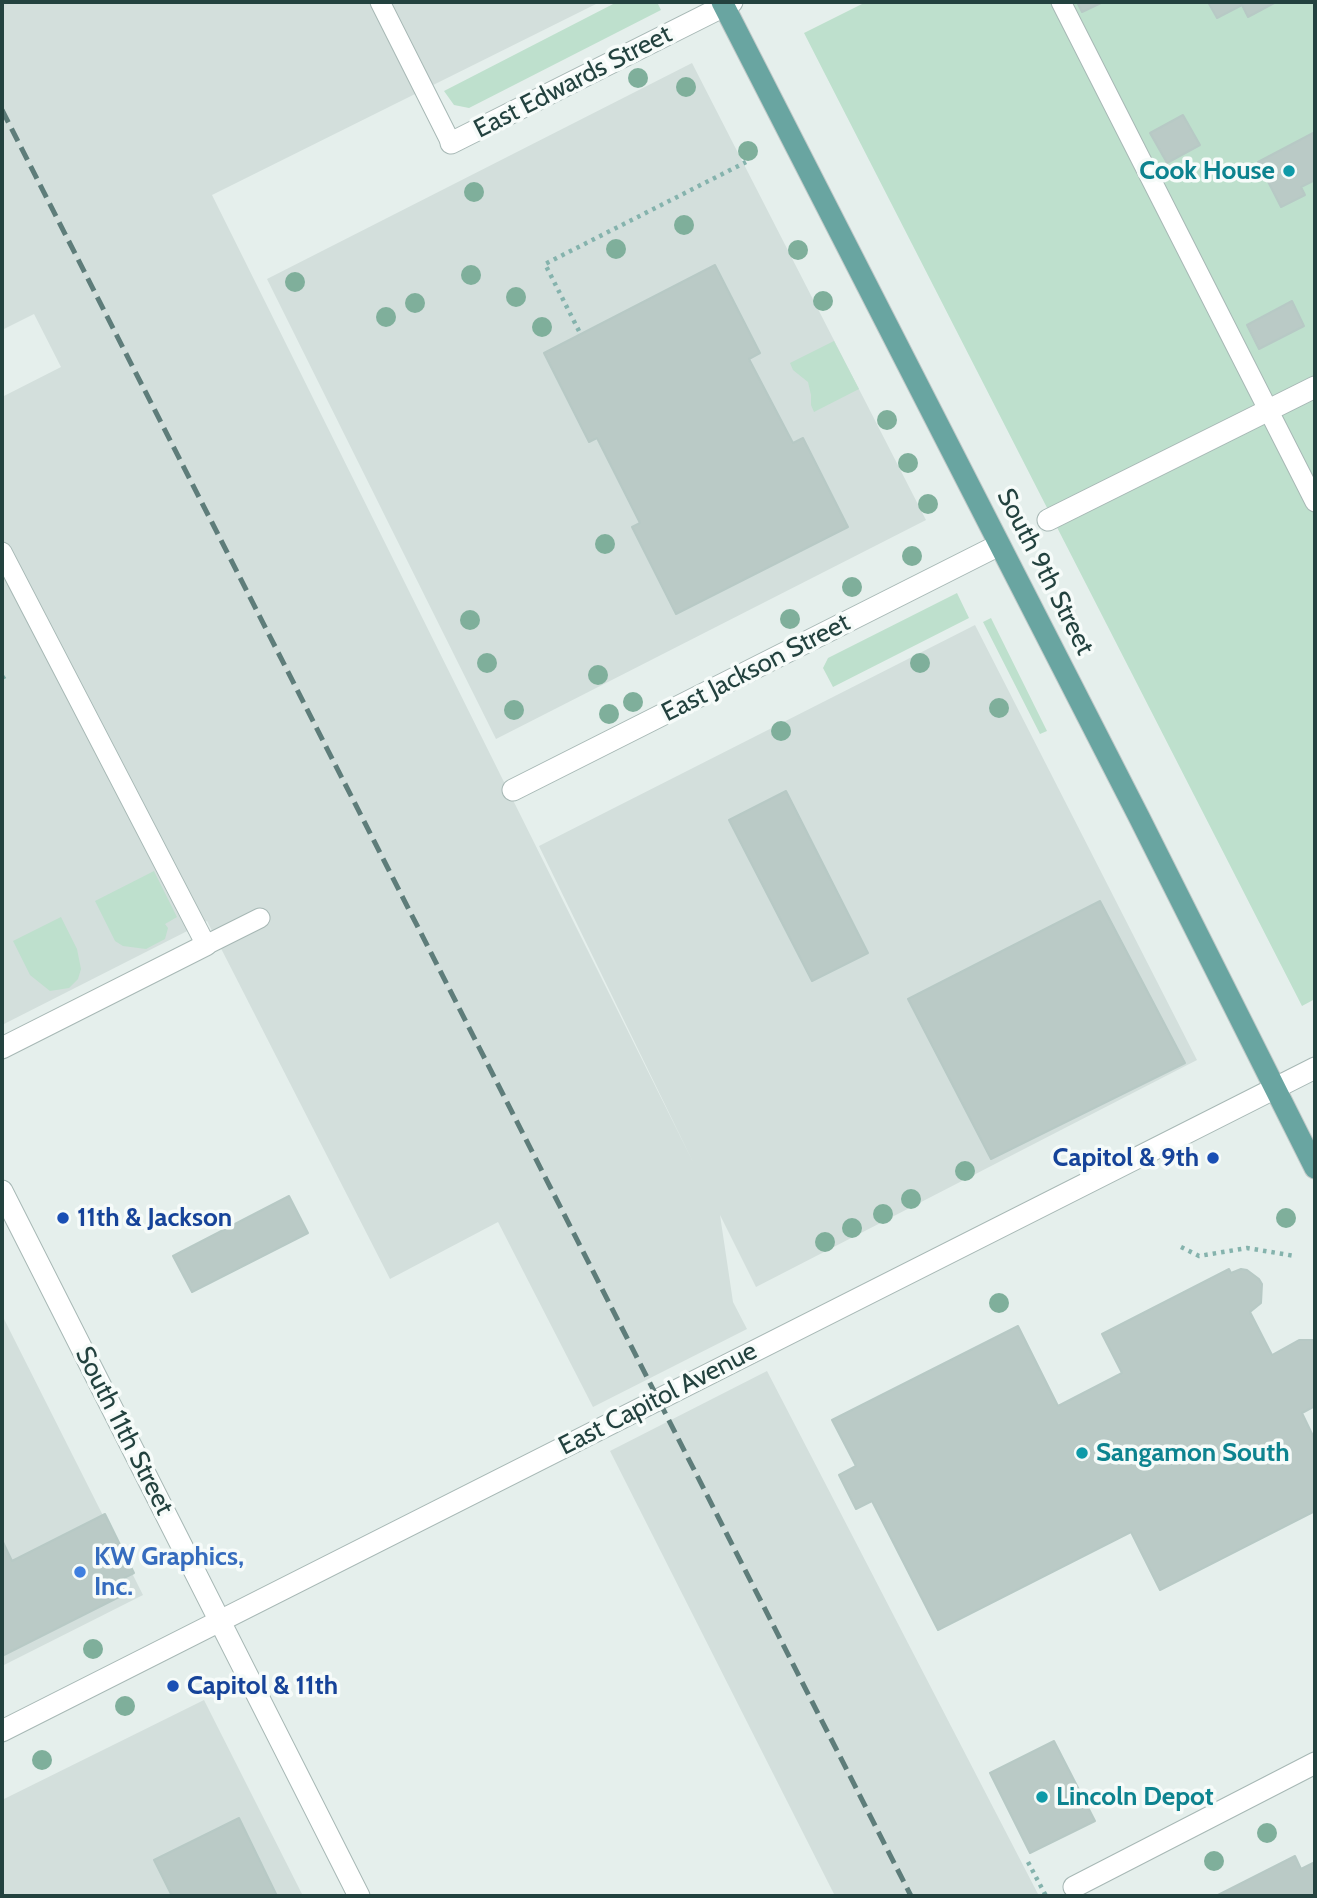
<!DOCTYPE html>
<html>
<head>
<meta charset="utf-8">
<style>
  body { margin:0 }
  #map { position:relative; width:1317px; height:1898px; overflow:hidden; background:#e5efec; font-family:Cabin,sans-serif }
  canvas { display:block }
  .frame { position:absolute; inset:0; border:4px solid #23423f; pointer-events:none }
</style>
</head>
<body>
<div id="map">
<canvas width="1317" height="1898"></canvas>
<div class="frame"></div>
</div>
<script>
const c = document.querySelector('canvas').getContext('2d');
c.lineJoin = 'round';
function fillPath(path, color) {
  c.fillStyle = color;
  c.fill(path, 'evenodd');
}
function poly(rows) {
  const path = new Path2D();
  for (const r of rows) {
    path.moveTo(r[0], r[1]);
    for (let i = 2; i < r.length; i += 2) path.lineTo(r[i], r[i + 1]);
  }
  return path;
}
function strokePath(path, color, width, dash) {
  c.strokeStyle = color;
  c.lineWidth = width;
  c.lineCap = dash ? 'butt' : 'round';
  c.setLineDash(dash || []);
  c.stroke(path);
}
function drawText(font, color, halo, rows, align = 'center') {
  c.font = font + ' Cabin,sans-serif';
  c.lineWidth = 7;
  c.setLineDash([]);
  c.textBaseline = 'middle';
  c.strokeStyle = halo;
  c.fillStyle = color;
  for (const [text, x, y, turn = 0] of rows) {
    c.save();
    c.translate(x, y);
    c.rotate((+turn || 0) * Math.PI / 180);
    c.textAlign = isNaN(turn) ? turn : align;
    if (halo) c.strokeText(text, 0, 0);
    c.fillText(text, 0, 0);
    c.restore();
  }
}
const built = poly([
  [2,2,600,2,212,195,693,1162,539,846,975,625,1197,1060,756,1287,720,1215,733,1302,747,1329,593,1407,498,1222,390,1279,207,921,2,1025,2,397,61,367,34,314,2,330],
  [692,63,926,520,496,739,267,279],
  [2,1315,143,1595,2,1666],
  [767,1371,1039,1896,835,1896,610,1451],
  [204,1700,303,1896,2,1896,2,1800]
]);
const green = poly([
  [617,2,657,2,661,10,469,108,454,105,444,91],
  [866,2,1315,2,1315,999,1302,1006,804,33],
  [834,341,859,389,814,412,811,405,811,395,808,382,793,370,790,363],
  [957,593,969,618,833,687,823,668,828,658],
  [991,618,1047,731,1040,734,983,622],
  [154,871,177,917,165,924,168,928,165,939,146,949,123,946,115,941,95,901],
  [61,917,77,949,81,969,78,979,69,988,50,991,30,975,13,941]
]);
const building = poly([
  [1077,2,1103,2,1082,12,1077,2],
  [1208,2,1276,2,1248,17,1242,5,1217,18,1208,2],
  [1183,115,1200,145,1167,163,1150,133,1183,115],
  [1315,132,1315,180,1301,187,1305,195,1281,207,1258,162,1315,132],
  [715,265,760,353,749,359,793,443,803,438,848,527,676,614,632,527,640,523,597,438,589,442,544,353,715,265],
  [1292,301,1304,326,1259,349,1247,325,1292,301],
  [786,791,868,953,812,981,729,820,786,791],
  [1100,901,1185,1063,991,1159,908,999,1100,901],
  [289,1196,308,1233,192,1292,173,1256,289,1196],
  [1229,1269,1231,1273,1241,1269,1247,1270,1259,1279,1262,1284,1261,1303,1250,1312,1272,1355,1299,1340,1315,1340,1315,1406,1302,1413,1315,1440,1315,1511,1160,1590,1131,1532,938,1630,872,1501,856,1509,839,1475,856,1466,832,1420,1018,1326,1058,1406,1122,1373,1102,1334,1229,1269],
  [105,1514,134,1573,120,1580,127,1593,2,1656,2,1540,12,1561,105,1514],
  [1054,1741,1095,1821,1030,1853,990,1773,1054,1741],
  [239,1818,277,1896,172,1896,154,1860,239,1818],
  [1295,1856,1301,1869,1315,1862,1315,1896,1216,1896,1295,1856]
]);
const path = poly([
  [579,331,545,264,746,162],
  [2,678,5,676],
  [1181,1247,1199,1256,1247,1248,1295,1256],
  [1028,1862,1046,1896]
]);
const service = poly([
  [380,2,451,143],
  [1061,2,1315,502],
  [2,552,206,945,260,918]
]);
const pedestrian = poly([
  [1048,520,1315,387]
]);
const minor = poly([
  [451,143,732,2],
  [513,790,999,545],
  [2,1048,206,945],
  [2,1731,1315,1068],
  [1074,1887,1315,1763]
]);
const tertiary = poly([
  [2,1191,359,1896]
]);
const primary = poly([
  [722,2,1139,817,1315,1168]
]);
const rail = poly([
  [2,110,911,1896]
]);
const trees = [
  [638,78],
  [686,87],
  [748,151],
  [474,192],
  [684,225],
  [616,249],
  [798,250],
  [471,275],
  [295,282],
  [516,297],
  [823,301],
  [415,303],
  [386,317],
  [542,327],
  [887,420],
  [908,463],
  [928,504],
  [605,544],
  [912,556],
  [852,587],
  [790,619],
  [470,620],
  [487,663],
  [920,663],
  [598,675],
  [633,702],
  [999,708],
  [514,710],
  [609,714],
  [781,731],
  [965,1171],
  [911,1199],
  [883,1214],
  [1286,1218],
  [852,1228],
  [825,1242],
  [999,1303],
  [93,1649],
  [125,1706],
  [42,1760],
  [1267,1833],
  [1214,1861]
];
const markers = [
  [1289,171,7,"#0f9aa8"],
  [1213,1158,7,"#1a4fb4"],
  [63,1218,7,"#1a4fb4"],
  [1082,1453,7,"#0f9aa8"],
  [80,1572,7,"#3f7fe0"],
  [173,1686,7,"#1a4fb4"],
  [1042,1797,7,"#0f9aa8"]
];
const streetNames = [
  ["East Edwards Street",573,82,-27],
  ["South 9th Street",1045,572,63],
  ["East Jackson Street",756,668,-27],
  ["East Capitol Avenue",658,1399,-27],
  ["South 11th Street",124,1431,63]
];
const cultureNames = [
  ["Cook House",1275,171,"right"],
  ["Sangamon South",1096,1453],
  ["Lincoln Depot",1056,1797]
];
const transitNames = [
  ["Capitol & 9th",1199,1158,"right"],
  ["11th & Jackson",77,1218],
  ["Capitol & 11th",187,1686]
];
const shopNames = [
  ["KW Graphics,",94,1557],
  ["Inc.",94,1587]
];
fillPath(built, '#d3dfdc');
fillPath(green, '#bee0cd');
fillPath(building, '#bacac6');
strokePath(building, '#b7c9c5', 2);
strokePath(service, '#a7b8b5', 21);
strokePath(pedestrian, '#a7b8b5', 23);
strokePath(minor, '#a7b8b5', 23);
strokePath(tertiary, '#a7b8b5', 23);
strokePath(primary, '#c1cac9', 23);
strokePath(path, '#85b3ad', 4.5, [3.5, 5]);
strokePath(service, '#fff', 19);
strokePath(pedestrian, '#fff', 21);
strokePath(minor, '#fff', 21);
strokePath(tertiary, '#fff', 21);
strokePath(primary, '#69a5a1', 21);
strokePath(rail, '#5e7d7a', 5, [14, 7]);
c.fillStyle = '#7faf9b';
for (const [x, y] of trees) {
  c.beginPath();
  c.arc(x, y, 10, 0, 2 * Math.PI);
  c.fill();
}
for (const [x, y, r, color] of markers) {
  const dot = new Path2D();
  dot.arc(x, y, r, 0, 2 * Math.PI);
  c.fillStyle = color;
  c.fill(dot);
  strokePath(dot, '#f6fbf9', 2.5);
}
drawText('26px', '#23423f', '#f6fbf9', streetNames);
drawText('bold 26px', '#0d838f', '#f6fbf9', cultureNames, 'left');
drawText('bold 26px', '#164399', '#f6fbf9', transitNames, 'left');
drawText('bold 26px', '#366cbe', '#f6fbf9', shopNames, 'left');
</script>
</body>
</html>
